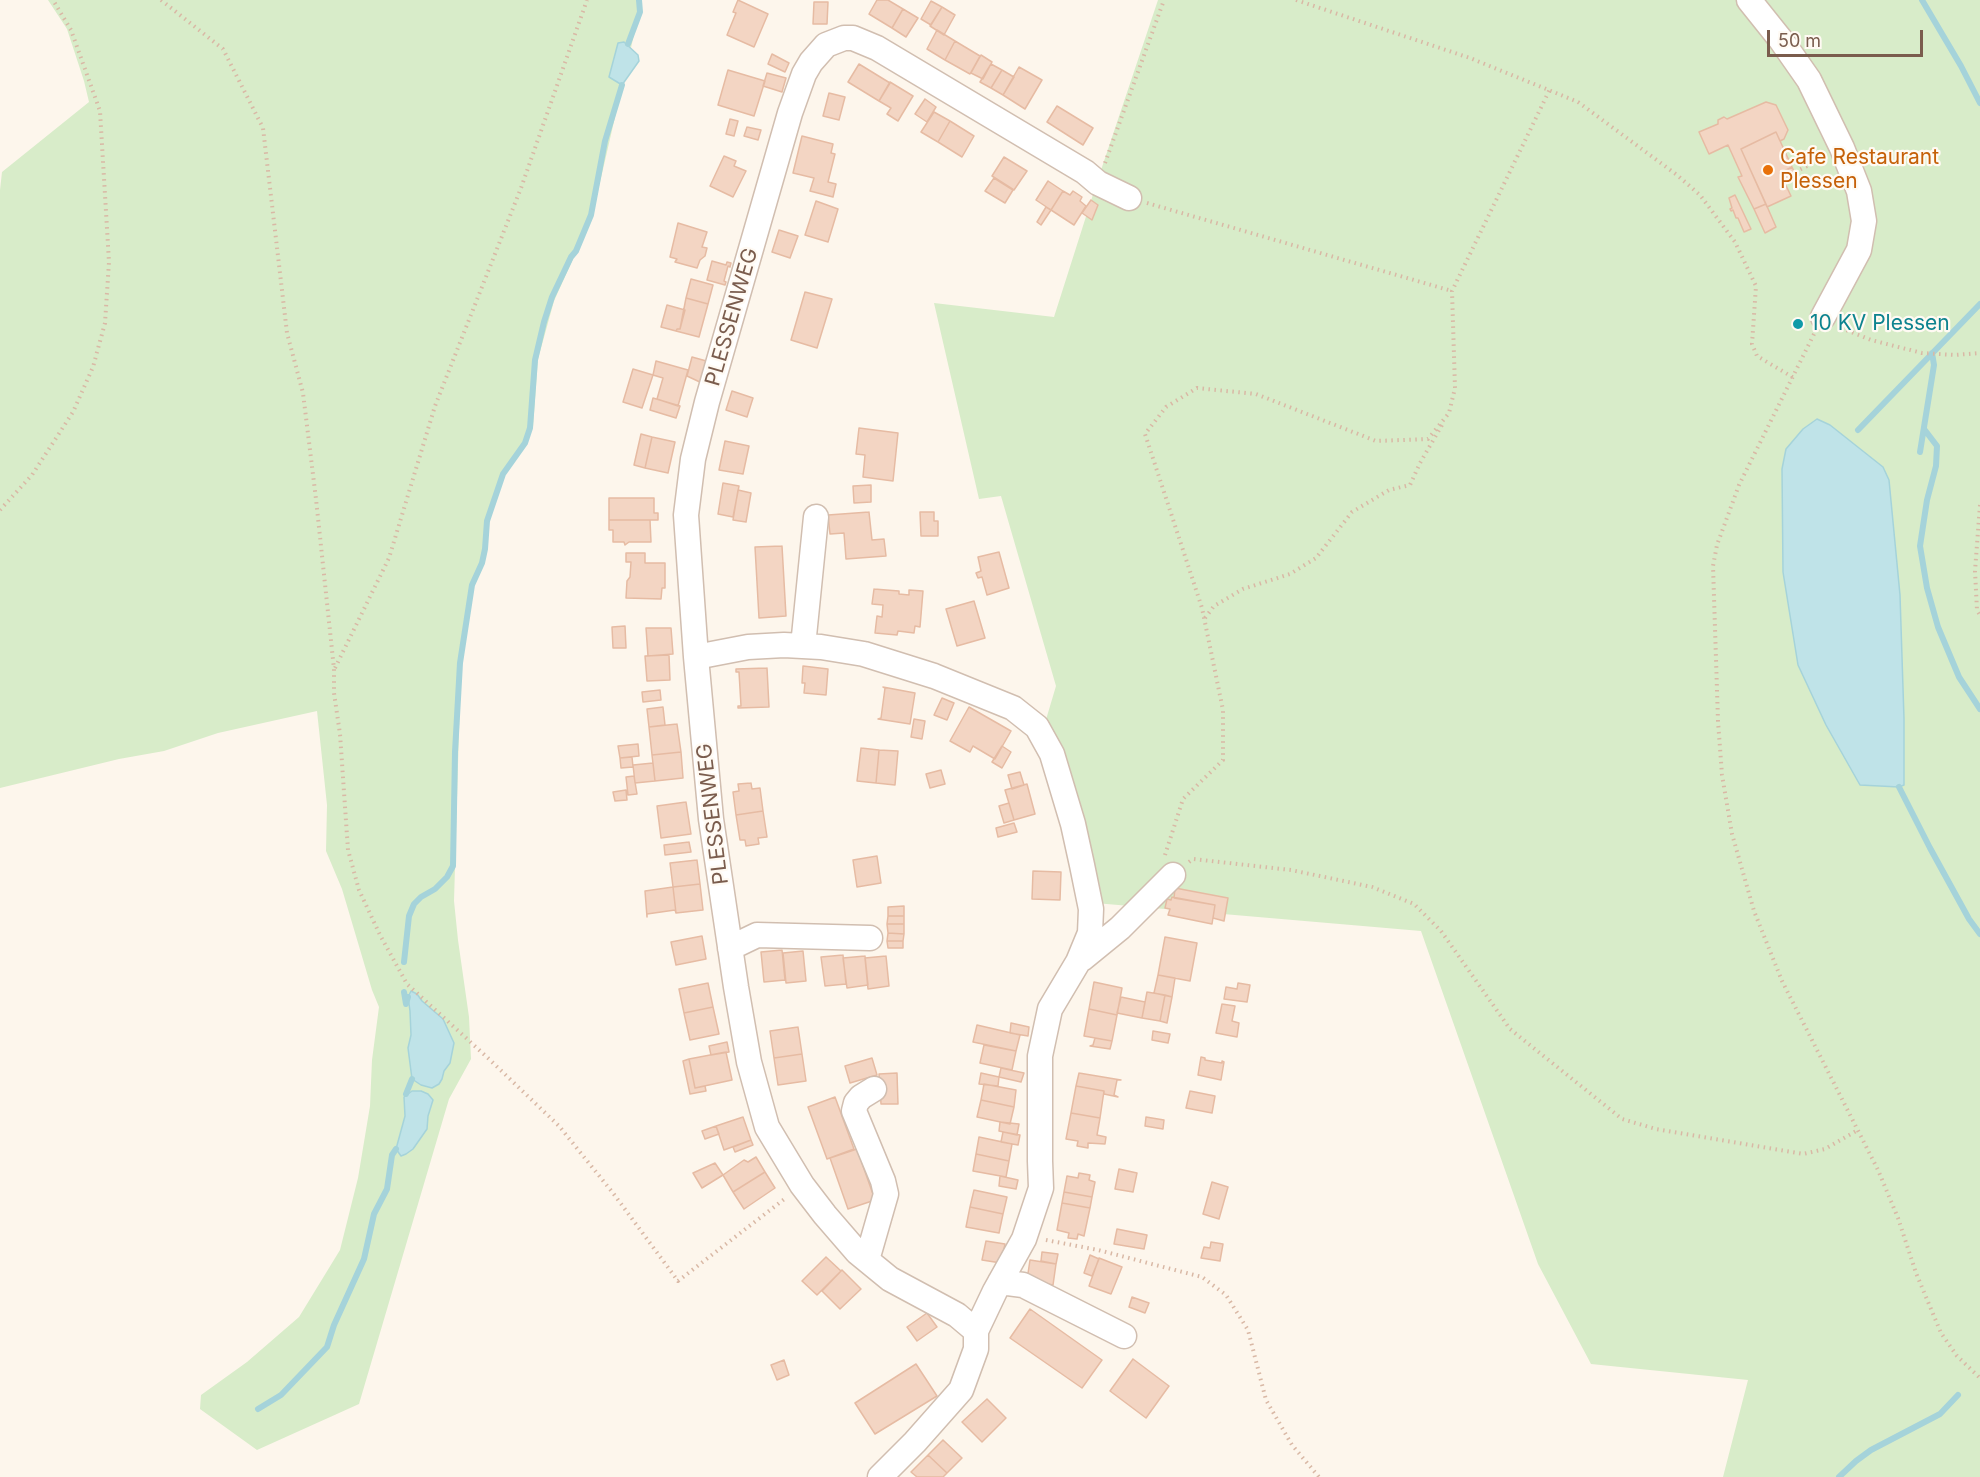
<!DOCTYPE html>
<html>
<head>
<meta charset="utf-8">
<style>
  body { margin:0 }
  #map { position:relative; width:1980px; height:1477px; overflow:hidden; background:#fdf6ec; font-family:Inter,sans-serif }
  canvas { display:block }
  .scale { position:absolute; left:1767px; top:30px; width:156px; height:27px; box-sizing:border-box; border:3px solid #7a5c4d; border-top:0; padding-left:8px; font-size:18px; line-height:21px; white-space:nowrap; color:#7a5c4d; -webkit-text-stroke:4px #fffaf3; paint-order:stroke }
</style>
</head>
<body>
<div id="map">
<canvas width="1980" height="1477"></canvas>
<div class="scale">50 m</div>
</div>
<script>
const c = document.querySelector('canvas').getContext('2d');
c.lineJoin = 'round';
function fillPath(path, color) {
  c.fillStyle = color;
  c.fill(path, 'evenodd');
}
function poly(rows) {
  const path = new Path2D();
  for (const r of rows) {
    path.moveTo(r[0], r[1]);
    for (let i = 2; i < r.length; i += 2) path.lineTo(r[i], r[i + 1]);
  }
  return path;
}
function strokePath(path, color, width, dash) {
  c.strokeStyle = color;
  c.lineWidth = width;
  c.lineCap = dash ? 'butt' : 'round';
  c.setLineDash(dash || []);
  c.stroke(path);
}
function drawText(font, color, halo, rows, align = 'center') {
  c.font = font + ' Inter,sans-serif';
  c.lineWidth = 4.5;
  c.setLineDash([]);
  c.textBaseline = 'middle';
  c.strokeStyle = halo;
  c.fillStyle = color;
  for (const [text, x, y, turn = 0] of rows) {
    c.save();
    c.translate(x, y);
    c.rotate((+turn || 0) * Math.PI / 180);
    c.textAlign = isNaN(turn) ? turn : align;
    if (halo) c.strokeText(text, 0, 0);
    c.fillText(text, 0, 0);
    c.restore();
  }
}
const green = poly([
  [48,0,642,0,592,217,554,301,538,359,533,427,526,443,504,475,488,522,487,549,483,563,473,585,461,663,454,901,458,940,469,1017,471,1059,449,1099,359,1404,257,1450,200,1409,201,1395,247,1362,299,1317,340,1250,358,1178,370,1106,372,1060,379,1007,372,990,342,889,326,851,327,805,317,711,218,733,164,751,119,759,0,788,0,190,2,172,89,102,84,81,67,29],
  [1158,0,1980,0,1980,1477,1723,1477,1748,1380,1591,1364,1538,1264,1421,931,1095,903,1045,723,1056,686,1001,496,979,499,934,303,1054,317,1097,182]
]);
const water = poly([
  [624,42,638,55,639,61,622,85,609,77,618,43,624,42],
  [1817,419,1830,425,1883,467,1889,480,1900,595,1904,719,1904,785,1899,787,1860,785,1826,725,1798,665,1783,572,1782,469,1786,449,1803,429,1817,419],
  [411,991,417,994,422,1001,443,1019,454,1043,450,1063,444,1071,442,1079,439,1084,432,1088,421,1085,412,1079,408,1048,411,1035,410,1011,408,997,411,991],
  [412,1091,421,1091,428,1094,433,1100,428,1116,427,1129,413,1149,406,1154,401,1156,396,1149,405,1116,404,1097,412,1091]
]);
const stream = poly([
  [1922,0,1961,66,1980,103],
  [628,44,640,12,639,0],
  [1924,429,1937,446,1936,466,1927,500,1920,546,1927,588,1938,627,1959,677,1980,709],
  [1858,430,1980,304],
  [1920,452,1934,365,1932,353],
  [1899,787,1930,848,1969,919,1980,934],
  [404,962,409,916,414,904,421,897,435,889,447,877,453,866,455,752,460,663,472,585,482,563,485,549,487,521,503,474,525,443,530,428,535,360,544,322,552,297,571,257,576,251,591,215,605,141,622,85],
  [404,992,406,1004,408,997],
  [406,1094,412,1079],
  [258,1409,281,1395,327,1347,334,1325,364,1259,374,1214,387,1189,392,1155,396,1149],
  [1839,1477,1856,1461,1871,1450,1940,1414,1958,1395]
]);
const building = poly([
  [738,0,768,14,754,47,727,35,736,13,733,12,738,0],
  [877,0,888,0,903,9,892,28,869,14,877,0],
  [931,1,942,7,931,25,921,19,931,1],
  [814,2,828,2,827,24,813,24,814,2],
  [942,7,955,15,944,35,930,26,942,7],
  [903,9,918,18,906,37,892,28,903,9],
  [937,30,955,41,945,60,927,49,937,30],
  [955,41,980,56,970,74,945,60,955,41],
  [772,54,789,63,785,72,768,64,772,54],
  [981,55,992,62,983,79,971,73,981,55],
  [859,64,890,83,879,101,848,82,859,64],
  [991,64,1002,70,991,88,980,82,991,64],
  [1019,67,1042,80,1025,109,1003,95,1019,67],
  [728,70,765,81,754,116,718,105,728,70],
  [1002,70,1014,77,1003,95,991,88,1002,70],
  [767,73,786,78,782,92,763,86,767,73],
  [890,82,913,96,898,121,887,114,891,108,879,101,890,82],
  [829,93,845,97,839,120,823,116,829,93],
  [925,99,936,107,927,122,915,114,925,99],
  [1766,102,1776,105,1788,130,1784,139,1780,141,1776,132,1741,149,1766,204,1754,209,1738,177,1742,176,1728,145,1709,154,1699,132,1718,124,1718,120,1724,117,1727,119,1766,102],
  [1057,106,1093,128,1083,145,1047,122,1057,106],
  [934,112,950,121,938,142,921,132,934,112],
  [730,119,738,121,734,136,726,134,730,119],
  [950,121,974,136,962,157,938,142,950,121],
  [747,127,761,130,758,140,744,136,747,127],
  [1776,132,1792,167,1780,173,1791,196,1767,207,1741,149,1776,132],
  [802,136,833,144,831,153,835,154,828,182,836,184,833,197,810,191,814,178,793,173,802,136],
  [724,156,736,161,734,166,746,171,733,197,710,186,724,156],
  [1004,157,1027,171,1014,190,992,176,1004,157],
  [1792,167,1797,178,1785,183,1780,173,1792,167],
  [994,178,1013,190,1005,203,985,191,994,178],
  [1048,181,1063,191,1051,210,1036,200,1048,181],
  [1063,191,1070,195,1073,191,1082,197,1080,201,1086,206,1074,225,1051,210,1063,191],
  [1735,195,1751,229,1744,232,1738,218,1736,218,1733,210,1731,211,1730,209,1732,208,1729,198,1735,195],
  [1091,200,1098,205,1092,220,1082,213,1091,200],
  [816,201,838,209,828,242,805,235,816,201],
  [1766,204,1776,227,1765,233,1754,209,1766,204],
  [1046,207,1051,210,1041,225,1037,222,1046,207],
  [678,223,707,232,702,247,707,248,705,256,700,260,697,268,675,262,677,259,670,257,678,223],
  [779,230,798,236,790,258,772,252,779,230],
  [712,261,726,265,727,262,731,263,730,267,728,266,724,281,726,282,725,285,707,280,712,261],
  [691,279,713,285,708,304,686,298,691,279],
  [805,292,832,299,817,348,791,340,805,292],
  [686,298,708,304,699,337,676,331,677,329,680,329,686,298],
  [667,305,685,310,680,329,677,329,676,331,661,327,667,305],
  [692,357,710,362,704,384,687,376,692,357],
  [656,361,688,370,678,406,657,399,663,378,653,375,656,361],
  [633,369,653,375,642,408,623,402,633,369],
  [732,391,753,398,747,417,726,410,732,391],
  [653,398,680,406,676,418,650,410,653,398],
  [859,428,898,433,893,481,863,477,865,455,856,454,859,428],
  [641,434,652,437,645,468,634,465,641,434],
  [652,437,675,442,668,473,645,468,652,437],
  [725,441,749,446,743,474,719,470,725,441],
  [723,483,739,486,733,517,718,514,723,483],
  [871,485,871,502,854,503,853,486,871,485],
  [738,490,751,493,746,522,733,520,738,490],
  [609,498,654,498,654,513,658,513,658,520,609,520,609,498],
  [869,512,872,540,884,539,886,556,846,559,844,533,830,534,828,515,869,512],
  [920,512,934,512,934,521,938,521,938,536,921,536,920,512],
  [609,520,650,520,651,542,629,542,625,545,624,542,613,542,613,530,609,530,609,520],
  [782,546,786,616,759,618,755,547,782,546],
  [999,552,1009,588,987,595,982,577,978,578,976,573,981,571,978,557,999,552],
  [626,553,645,553,645,563,665,563,665,588,662,588,661,599,626,598,627,581,630,577,631,562,626,562,626,553],
  [874,589,899,591,899,594,909,595,909,590,923,591,920,627,915,626,914,633,898,631,897,635,875,633,877,616,882,617,883,605,872,604,874,589],
  [974,601,985,638,957,646,946,609,974,601],
  [625,626,626,648,613,648,612,627,625,626],
  [646,628,671,628,673,654,648,656,646,628],
  [669,655,670,680,647,681,645,656,669,655],
  [803,666,828,669,826,695,804,693,805,683,802,683,803,666],
  [767,668,769,707,738,708,738,706,741,706,739,672,736,672,736,669,767,668],
  [883,687,915,693,910,724,878,719,881,718,885,688,883,687],
  [660,690,661,700,643,702,642,692,660,690],
  [942,698,954,703,947,720,934,715,942,698],
  [663,707,665,725,649,727,647,709,663,707],
  [969,707,1011,731,995,759,973,746,970,752,950,741,969,707],
  [914,719,925,721,922,739,911,737,914,719],
  [677,724,681,752,652,755,649,727,677,724],
  [638,744,639,756,620,758,618,746,638,744],
  [1002,746,1011,752,1002,768,992,762,1002,746],
  [861,748,879,750,876,783,857,781,861,748],
  [879,750,898,751,895,785,876,783,879,750],
  [681,752,683,778,655,781,652,755,681,752],
  [632,757,633,767,621,768,620,758,632,757],
  [653,763,655,781,635,783,633,765,653,763],
  [941,770,945,784,930,788,926,774,941,770],
  [1020,772,1024,785,1012,789,1008,775,1020,772],
  [634,776,637,794,628,795,626,777,634,776],
  [751,783,752,789,760,788,763,811,736,815,733,792,739,791,738,784,751,783],
  [1027,784,1035,814,1014,820,1005,790,1027,784],
  [626,790,627,800,615,801,613,792,626,790],
  [686,802,691,834,661,838,657,806,686,802],
  [1009,803,1014,820,1004,823,999,806,1009,803],
  [763,811,767,837,758,838,759,844,746,846,745,840,740,840,736,815,763,811],
  [1014,823,1017,832,998,837,996,828,1014,823],
  [689,842,691,852,665,855,664,845,689,842],
  [877,856,881,883,857,887,853,860,877,856],
  [697,860,700,884,673,887,670,863,697,860],
  [1033,871,1061,872,1060,900,1032,899,1033,871],
  [700,884,703,910,676,913,673,887,700,884],
  [673,887,676,913,675,910,647,914,647,917,645,891,673,887],
  [1175,888,1228,898,1224,921,1213,918,1215,905,1174,898,1175,888],
  [1172,897,1215,905,1212,924,1168,915,1170,909,1165,908,1167,899,1171,900,1172,897],
  [904,906,904,916,888,916,888,907,904,906],
  [888,916,904,916,904,924,887,924,888,916],
  [887,924,904,924,904,934,888,933,887,924],
  [888,933,904,934,903,941,887,941,888,933],
  [702,936,706,959,676,965,671,942,702,936],
  [1165,937,1197,943,1190,981,1158,975,1165,937],
  [887,941,903,941,903,948,888,948,887,941],
  [782,950,785,980,764,982,761,952,782,950],
  [803,951,806,981,786,983,783,953,803,951],
  [843,955,846,984,825,986,821,957,843,955],
  [865,956,868,985,847,988,843,958,865,956],
  [886,956,889,986,868,989,865,958,886,956],
  [1158,975,1175,978,1172,997,1154,993,1158,975],
  [1094,982,1122,988,1117,1015,1089,1009,1094,982],
  [708,983,713,1007,684,1013,679,989,708,983],
  [1238,983,1250,985,1247,1002,1224,999,1226,987,1237,989,1238,983],
  [1147,992,1165,995,1160,1021,1142,1018,1147,992],
  [1165,995,1172,997,1167,1023,1160,1021,1165,995],
  [1121,997,1145,1002,1142,1018,1117,1013,1121,997],
  [1222,1004,1235,1006,1232,1021,1239,1023,1237,1037,1216,1033,1222,1004],
  [713,1007,719,1034,690,1040,684,1013,713,1007],
  [1089,1009,1117,1015,1112,1041,1084,1036,1089,1009],
  [1011,1023,1029,1027,1028,1036,1010,1033,1011,1023],
  [977,1025,1020,1035,1016,1051,973,1042,977,1025],
  [798,1027,802,1054,774,1058,770,1031,798,1027],
  [1153,1031,1170,1034,1168,1043,1152,1040,1153,1031],
  [1095,1038,1112,1041,1110,1049,1090,1046,1093,1045,1095,1038],
  [727,1042,729,1052,711,1055,709,1046,727,1042],
  [984,1045,1016,1051,1012,1070,980,1063,984,1045],
  [726,1052,732,1080,695,1088,689,1059,726,1052],
  [802,1054,806,1081,778,1085,774,1058,802,1054],
  [1201,1057,1205,1058,1205,1060,1222,1063,1222,1061,1224,1062,1221,1080,1198,1075,1201,1057],
  [872,1058,877,1075,850,1083,845,1066,872,1058],
  [689,1059,695,1088,705,1086,706,1091,690,1094,683,1061,689,1059],
  [1001,1068,1024,1073,1021,1082,999,1077,1001,1068],
  [897,1073,898,1104,881,1104,879,1074,897,1073],
  [981,1073,999,1077,998,1086,979,1084,981,1073],
  [1079,1073,1121,1080,1117,1080,1114,1095,1118,1097,1104,1094,1104,1091,1076,1086,1079,1073],
  [984,1084,1016,1090,1014,1107,981,1100,984,1084],
  [1076,1086,1104,1091,1100,1118,1071,1113,1076,1086],
  [1190,1091,1215,1096,1212,1113,1186,1108,1190,1091],
  [835,1097,854,1149,827,1159,808,1107,835,1097],
  [981,1100,1014,1107,1010,1124,977,1117,981,1100],
  [1071,1113,1100,1118,1097,1135,1106,1137,1105,1144,1088,1143,1088,1148,1077,1146,1078,1141,1066,1139,1071,1113],
  [743,1117,751,1140,724,1150,716,1126,743,1117],
  [1146,1117,1164,1120,1163,1129,1145,1126,1146,1117],
  [1000,1122,1019,1124,1017,1135,999,1131,1000,1122],
  [716,1126,719,1134,705,1139,702,1131,716,1126],
  [1003,1132,1020,1135,1018,1145,1001,1142,1003,1132],
  [979,1137,1012,1144,1009,1161,976,1154,979,1137],
  [751,1140,753,1145,735,1152,733,1147,751,1140],
  [857,1149,875,1200,848,1209,830,1158,857,1149],
  [976,1154,1009,1161,1006,1177,973,1171,976,1154],
  [756,1157,765,1172,733,1192,723,1175,744,1160,748,1162,756,1157],
  [715,1163,723,1175,702,1188,693,1173,715,1163],
  [1119,1169,1137,1173,1133,1192,1115,1189,1119,1169],
  [765,1172,775,1188,744,1209,733,1192,765,1172],
  [1079,1173,1090,1175,1089,1180,1095,1182,1092,1197,1064,1192,1067,1176,1078,1178,1079,1173],
  [1000,1176,1018,1180,1016,1189,999,1186,1000,1176],
  [1212,1182,1228,1187,1219,1219,1203,1214,1212,1182],
  [974,1190,1007,1197,1003,1214,970,1207,974,1190],
  [1064,1192,1092,1197,1090,1208,1062,1203,1064,1192],
  [1062,1203,1090,1208,1084,1236,1078,1234,1077,1239,1068,1238,1069,1233,1057,1230,1062,1203],
  [970,1207,1003,1214,999,1233,966,1227,970,1207],
  [1117,1229,1147,1235,1144,1249,1114,1244,1117,1229],
  [986,1241,1005,1244,1001,1263,982,1260,986,1241],
  [1211,1242,1223,1244,1220,1261,1201,1258,1204,1247,1210,1248,1211,1242],
  [1042,1252,1058,1254,1056,1264,1041,1261,1042,1252],
  [1090,1255,1099,1259,1092,1276,1084,1273,1090,1255],
  [826,1257,841,1271,817,1295,802,1281,826,1257],
  [1099,1258,1122,1267,1111,1294,1089,1286,1099,1258],
  [1030,1260,1056,1264,1053,1285,1027,1280,1030,1260],
  [842,1270,861,1289,840,1309,822,1291,842,1270],
  [1132,1297,1149,1303,1145,1313,1129,1307,1132,1297],
  [1030,1309,1102,1360,1082,1388,1010,1338,1030,1309],
  [927,1313,937,1327,917,1341,907,1327,927,1313],
  [1133,1359,1169,1386,1146,1418,1110,1391,1133,1359],
  [784,1360,789,1375,777,1380,771,1365,784,1360],
  [916,1364,937,1396,875,1434,855,1403,916,1364],
  [987,1399,1006,1418,982,1442,962,1422,987,1399],
  [943,1440,962,1458,947,1473,928,1455,943,1440],
  [928,1455,947,1473,943,1477,917,1477,911,1472,928,1455]
]);
const path = poly([
  [161,0,223,49,263,128,287,333,303,393,316,499,334,669,334,693,340,734,348,850,359,890,380,935,407,984,489,1059,559,1126,613,1193,678,1281,787,1197],
  [1296,0,1470,58,1578,102,1677,175,1700,195,1735,242,1756,286,1752,344,1757,356,1794,378],
  [1105,163,1164,0],
  [1795,172,1823,158],
  [1147,203,1452,291],
  [1841,328,1871,340,1922,353,1955,355,1980,353],
  [1814,334,1739,485,1717,545,1713,566,1718,721,1722,775,1732,834,1754,911,1782,981,1878,1170,1898,1218,1916,1273,1941,1333,1957,1356,1980,1378],
  [1980,505,1975,571,1977,610,1980,615],
  [0,510,32,475,73,412,93,367,105,323,109,262,100,111,71,30,53,0],
  [1205,618,1214,606,1243,589,1290,574,1316,558,1352,512,1389,490,1410,485,1420,463,1442,425],
  [335,668,389,558,435,406,521,188,587,0],
  [1165,855,1183,799,1223,760,1223,710,1202,608,1145,434,1166,407,1197,388,1256,394,1376,441,1428,439,1449,413,1455,388,1452,291,1550,89],
  [1189,862,1193,859,1291,870,1372,887,1414,904,1441,931,1510,1029,1622,1119,1656,1129,1803,1154,1825,1149,1858,1130],
  [1046,1240,1098,1250,1202,1277,1226,1295,1248,1330,1266,1400,1292,1445,1319,1477]
]);
const minor = poly([
  [1749,0,1781,40,1809,80,1842,148,1859,191,1864,221,1859,250,1823,317],
  [803,646,816,517],
  [696,657,748,647,784,645,821,647,864,654,934,676,1013,708,1037,727,1052,754,1073,824,1082,865,1091,909,1090,933,1078,962,1050,1009,1040,1056,1040,1161,1041,1188,1024,1239,995,1291,976,1331,976,1349,961,1390,915,1442,880,1477],
  [730,948,757,935,870,938],
  [1082,959,1120,928,1173,875],
  [867,1260,886,1194,883,1181,854,1111,856,1103,861,1097,874,1089],
  [1000,1282,1023,1285,1124,1336],
  [976,1331,957,1315,890,1279,857,1252,825,1215,802,1185,767,1127,749,1062,736,987,711,819,696,657,686,515,693,459,707,402,790,113,804,74,811,62,826,45,844,38,853,38,877,48,1085,172,1098,183,1129,198]
]);
const markers = [
  [1768,170,6,"#e8710a"],
  [1798,324,6,"#0f9aa8"]
];
const foodNames = [
  ["Cafe Restaurant",1780,158],
  ["Plessen",1780,182]
];
const streetNames = [
  ["PLESSENWEG",732,317,-74],
  ["PLESSENWEG",713,814,-97]
];
const cultureNames = [
  ["10 KV Plessen",1810,324]
];
fillPath(green, '#d8ecc9');
fillPath(water, '#bfe3e8');
strokePath(water, '#a5d3da', 1.5);
strokePath(stream, '#a5d3da', 6);
fillPath(building, '#f3d5c3');
strokePath(building, '#e6bba3', 1.5);
strokePath(minor, '#d1beb0', 27);
strokePath(path, '#d9b8a5', 4, [1.5, 4.5]);
strokePath(minor, '#fff', 24);
for (const [x, y, r, color] of markers) {
  const dot = new Path2D();
  dot.arc(x, y, r, 0, 2 * Math.PI);
  c.fillStyle = color;
  c.fill(dot);
  strokePath(dot, '#fffaf3', 2);
}
drawText('21px', '#c56008', '#fffaf3', foodNames, 'left');
drawText('21px', '#7a5c4d', '#fffaf3', streetNames);
drawText('21px', '#0d838f', '#fffaf3', cultureNames, 'left');
</script>
</body>
</html>
